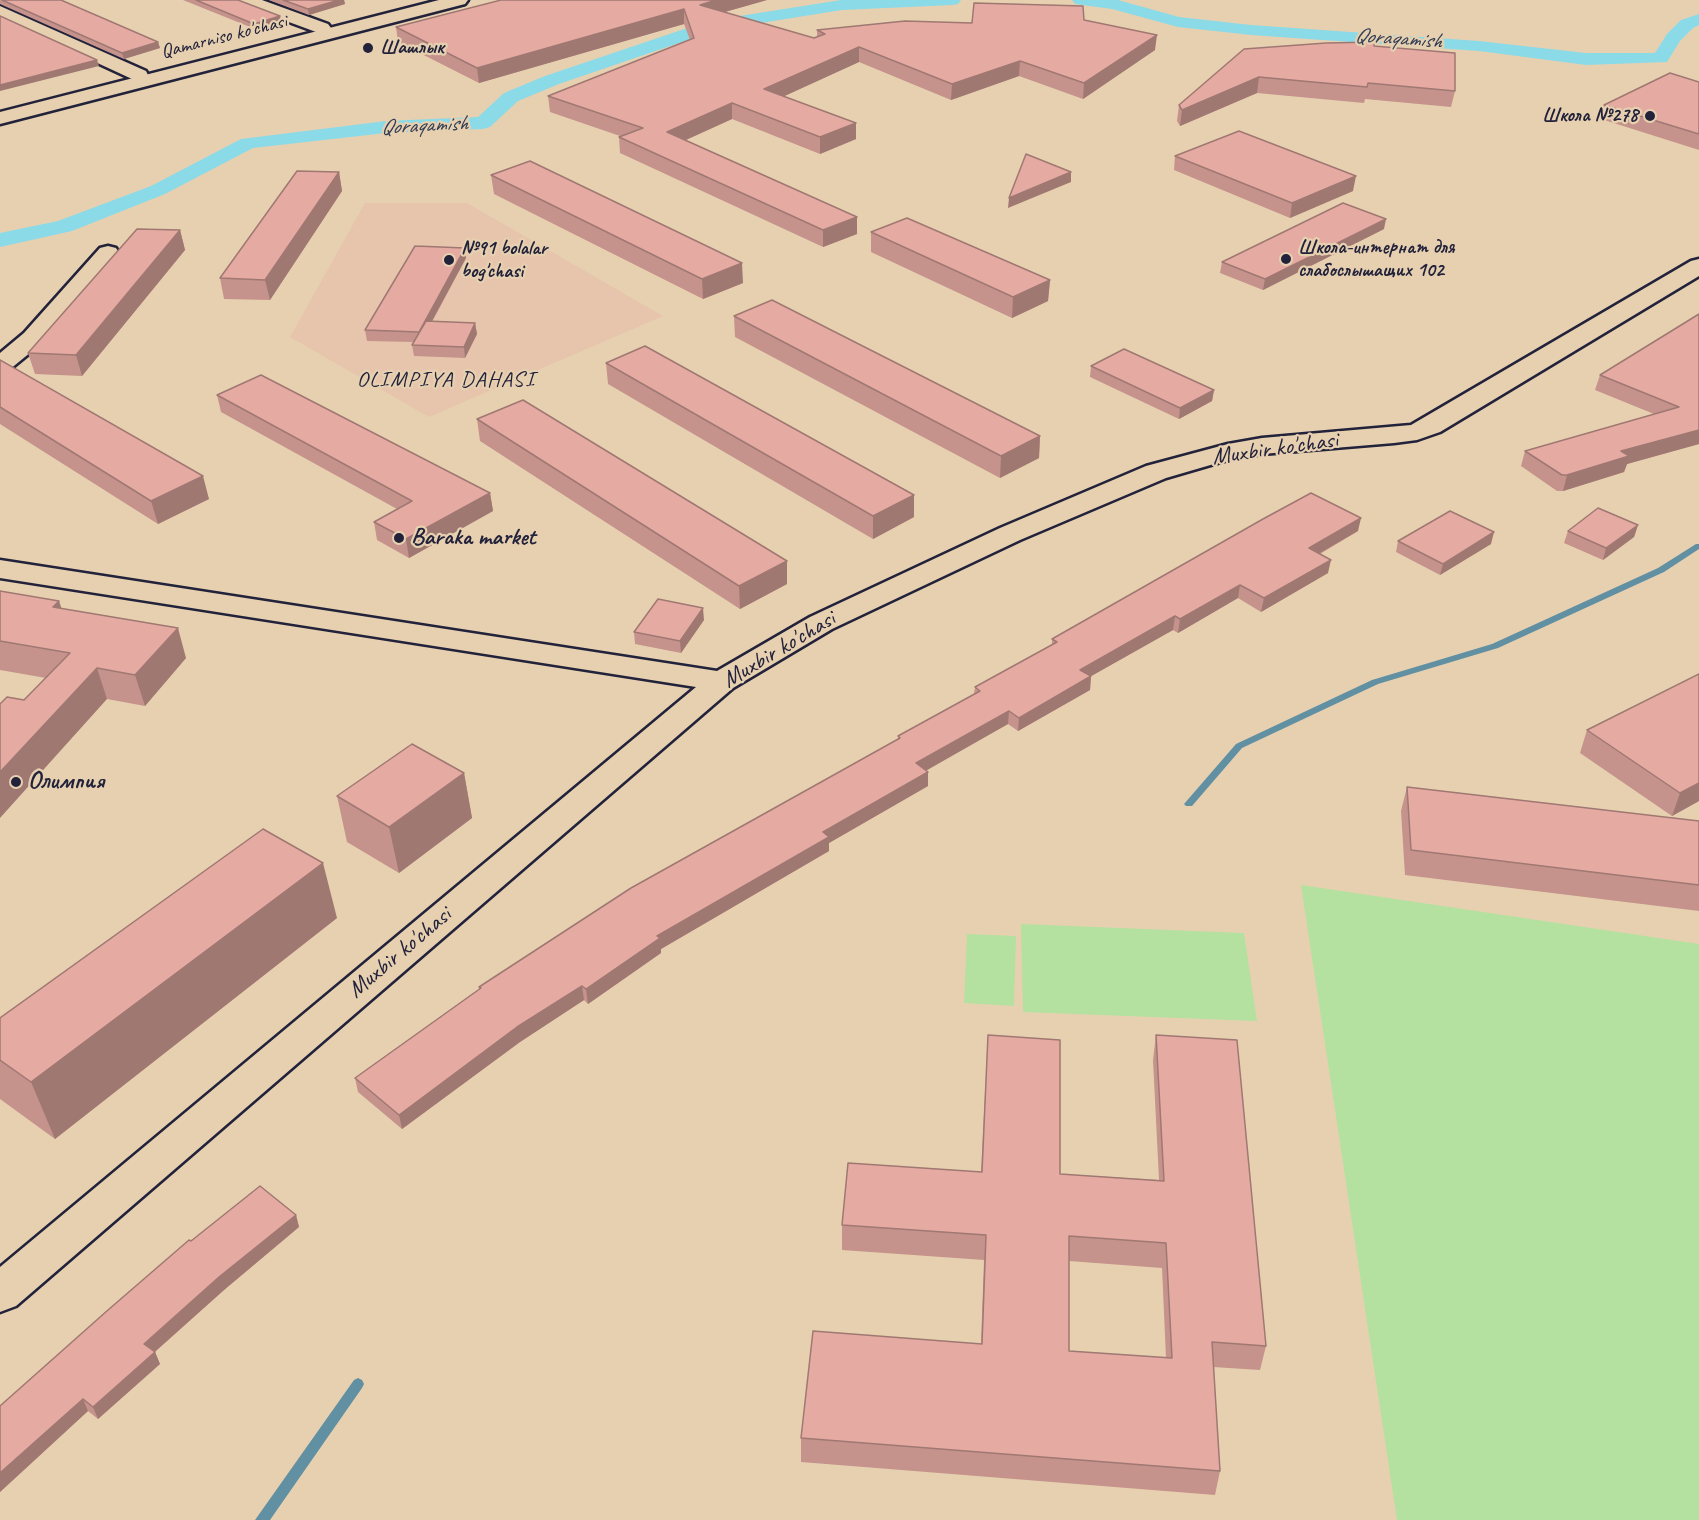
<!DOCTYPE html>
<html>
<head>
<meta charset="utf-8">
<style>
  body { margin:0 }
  canvas { display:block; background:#e7d0b0 }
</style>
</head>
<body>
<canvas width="1699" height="1520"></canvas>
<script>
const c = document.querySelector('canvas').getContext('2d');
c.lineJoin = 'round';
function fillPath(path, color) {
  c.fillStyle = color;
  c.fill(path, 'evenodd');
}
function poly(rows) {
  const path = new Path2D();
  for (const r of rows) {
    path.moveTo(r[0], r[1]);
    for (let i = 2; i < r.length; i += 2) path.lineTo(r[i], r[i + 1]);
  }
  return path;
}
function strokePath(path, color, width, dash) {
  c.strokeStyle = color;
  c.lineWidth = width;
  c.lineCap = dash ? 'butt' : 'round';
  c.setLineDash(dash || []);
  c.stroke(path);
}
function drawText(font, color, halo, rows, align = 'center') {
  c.font = font + ' Caveat,sans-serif';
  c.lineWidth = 4.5;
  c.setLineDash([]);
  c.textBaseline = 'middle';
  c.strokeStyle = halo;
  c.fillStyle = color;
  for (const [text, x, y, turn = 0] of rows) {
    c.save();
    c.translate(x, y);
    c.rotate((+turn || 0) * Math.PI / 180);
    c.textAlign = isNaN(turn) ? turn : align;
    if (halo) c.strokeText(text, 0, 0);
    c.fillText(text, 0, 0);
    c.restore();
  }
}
const built = poly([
  [365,203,467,203,663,316,429,417,290,337]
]);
const green = poly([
  [1301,885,1699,944,1699,1520,1397,1520],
  [1021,924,1244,933,1257,1021,1023,1012],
  [967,934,1016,936,1014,1006,964,1003]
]);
const stream = poly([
  [1696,544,1699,544,1699,549,1664,572,1498,648,1378,684,1242,748,1192,806,1186,806,1184,804,1236,744,1372,680,1492,644,1658,568,1696,544],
  [358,1378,362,1380,364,1384,362,1388,270,1520,255,1520,354,1380,358,1378]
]);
const canal = poly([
  [841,0,961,0,958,4,952,5,842,10,717,30,559,84,518,101,490,127,483,129,386,133,253,148,165,194,72,231,0,247,0,233,58,221,151,186,241,139,386,121,478,117,504,93,545,76,708,21,841,0],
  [1072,0,1118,0,1179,17,1251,25,1479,41,1586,53,1655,53,1667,34,1681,20,1699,14,1699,25,1693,28,1680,41,1667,62,1586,65,1479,51,1251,35,1178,27,1112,9,1075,4,1072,0]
]);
const minor = poly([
  [237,0,262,0,328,24,331,28,328,32,322,33,316,32,240,4,237,0],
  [0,6,146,71,148,75,146,79,132,79,0,18,0,6],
  [108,246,116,248,119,253,116,258,42,343,9,370,0,372,0,353,24,333,100,248,108,246],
  [1699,259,1699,276,1440,432,1417,440,1394,443,1262,454,1231,459,1166,478,1020,540,832,629,733,688,16,1306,0,1312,0,1267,696,687,0,578,0,560,717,671,810,617,1000,528,1146,466,1228,444,1262,438,1411,425,1691,261,1699,259]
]);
const secondary = poly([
  [439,0,468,0,465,4,0,124,0,112,439,0]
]);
const wall = poly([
  [0,0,61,0,158,42,160,48,124,59,0,4],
  [183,0,238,0,280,16,281,21,255,29],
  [269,0,344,0,345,4,309,15],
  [767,0,725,12,814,38,817,37,817,30,972,23,1084,20,1155,50,1083,99,1019,76,951,100,859,62,784,96,856,139,820,154,732,119,686,140,857,217,857,234,823,247,620,153,619,137,620,136,550,112,548,96,690,40,684,24,479,83,398,42,396,27],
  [1374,46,1455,91,1451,107,1365,99,1364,103,1257,93,1180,126,1177,121,1179,105,1244,49],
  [1699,82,1699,150,1601,119,1604,105],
  [1175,156,1353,191,1290,218,1174,170],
  [339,172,342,191,270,300,224,299,220,278],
  [491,175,743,283,703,299,494,194],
  [1384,229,1263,290,1220,273,1222,262],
  [180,230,185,250,82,376,35,374,28,353],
  [871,232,1050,280,1048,301,1012,318,871,252],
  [466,258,432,322,475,323,477,334,465,358,414,356,412,345,414,342,367,341,365,330],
  [1699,314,1699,444,1627,464,1624,472,1563,491,1557,491,1521,466,1525,451,1654,414,1595,390,1600,375],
  [734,316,1040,436,1039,458,1000,478,735,337],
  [0,360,209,499,158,524,0,424],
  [606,363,914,495,914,517,873,539,608,384],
  [1091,366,1214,390,1212,401,1179,419,1090,377],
  [217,395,490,493,493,511,409,558,377,540,374,522,397,509,221,412],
  [477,419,787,584,740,609,480,441],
  [1638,525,1634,537,1603,560,1564,543,1568,531],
  [1358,531,1320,554,1328,573,1261,612,1238,598,1178,633,1173,630,1091,676,1090,690,1018,731,1008,724,926,770,928,772,928,786,829,843,829,851,661,949,661,953,588,1004,584,1000,520,1042,402,1129,358,1092,355,1078,479,989,479,987,898,740,898,736,974,694,975,687,1052,645,1052,639],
  [1398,541,1491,544,1440,575,1396,552],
  [0,591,59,601,61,608,186,658,145,706,107,699,24,700,46,678,0,670],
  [704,620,681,653,635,644,634,632],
  [1587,730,1699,801,1672,816,1580,753],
  [464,773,472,818,399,873,347,842,337,796],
  [1407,787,1699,821,1699,911,1405,875,1401,811],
  [337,918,55,1139,0,1099,0,1018],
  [988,1035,1060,1174,1159,1180,1153,1060,1156,1035,1266,1346,1260,1370,1213,1367,1220,1471,1215,1495,801,1462,801,1438,981,1344,984,1260,842,1250,842,1225,981,1172],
  [1069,1261,1162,1268,1166,1358,1069,1351],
  [296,1215,299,1227,224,1290,155,1352,160,1364,98,1419,88,1411,0,1492,0,1406,191,1241]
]);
const shadedWall = poly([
  [339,0,344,0,345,4,309,15,308,9],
  [716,0,767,0,700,19,700,5],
  [684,9,684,24,479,83,477,68],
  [280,16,281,21,255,29,254,24],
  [1157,35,1155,50,1083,99,1084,83],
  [158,42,160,48,124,59,122,53],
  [859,47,859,62,765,105,764,89],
  [97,60,99,66,0,91,0,85],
  [1020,61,1019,76,951,100,952,84],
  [1259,77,1257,93,1180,126,1182,110],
  [732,103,732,119,668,148,667,132],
  [856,123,856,139,820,154,820,137],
  [339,172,342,191,270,300,265,280],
  [1071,172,1071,182,1008,208,1009,198],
  [1356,176,1353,191,1290,218,1292,203],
  [857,217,857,234,823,247,823,230],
  [1386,219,1384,229,1263,290,1265,279],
  [180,230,185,250,82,376,76,355],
  [465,248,466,258,420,343,419,332],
  [742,263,743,283,703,299,702,279],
  [1050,280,1048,301,1012,318,1013,297],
  [475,323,477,334,465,358,464,347],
  [1214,390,1212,401,1179,419,1180,408],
  [1699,430,1699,444,1627,464,1624,472,1563,491,1567,475,1621,451],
  [1040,436,1039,458,1000,478,1001,456],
  [203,476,209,499,158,524,151,501],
  [490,493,493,511,409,558,406,539],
  [914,495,914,517,873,539,873,516],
  [1361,518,1358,531,1306,561,1309,548],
  [1638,525,1634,537,1603,560,1606,548],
  [1494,532,1491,544,1440,575,1443,564],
  [1331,560,1328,573,1261,612,1264,598],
  [787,561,787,584,740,609,739,586],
  [1240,585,1238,598,1178,633,1180,619],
  [59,601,69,631,53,607],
  [703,608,704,620,681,653,680,641],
  [1175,616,1173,630,1079,683,1080,670],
  [178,628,186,658,145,706,135,675],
  [97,668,107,699,0,818,0,772],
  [1091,676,1090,690,1018,731,1019,718],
  [1009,711,1008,724,915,777,916,763],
  [928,772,928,786,829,843,829,851,661,949,661,953,588,1004,586,989,657,936,823,832],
  [464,773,472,818,399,873,389,827],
  [1699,783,1699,801,1672,816,1680,793],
  [323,863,337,918,55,1139,31,1082],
  [582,986,584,1000,520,1042,402,1129,399,1115,517,1027],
  [296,1215,299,1227,224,1290,150,1356,144,1344,219,1277],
  [155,1352,160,1364,98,1419,93,1407],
  [83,1399,88,1411,0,1492,0,1473]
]);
const building = poly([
  [2,0,61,0,158,42,122,53,2,0],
  [196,0,238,0,280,16,254,24,196,0],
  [283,0,339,0,308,9,283,0],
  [501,0,716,0,700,5,814,38,825,34,817,30,905,21,972,23,974,3,1083,6,1084,20,1157,35,1084,83,1020,61,952,84,859,47,764,89,856,123,820,137,732,103,667,132,857,217,823,230,619,137,643,128,548,96,694,38,684,9,477,68,396,27,501,0],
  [0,16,97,60,0,85,0,16],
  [1375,42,1374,46,1455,53,1455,91,1368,83,1367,87,1259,77,1182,110,1179,105,1244,49,1326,43,1375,42],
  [1670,73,1699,82,1699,134,1604,105,1670,73],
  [1239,131,1356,176,1292,203,1175,156,1239,131],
  [1026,154,1071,172,1009,198,1026,154],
  [530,161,742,263,702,279,491,175,530,161],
  [297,171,339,172,265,280,220,278,297,171],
  [1343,203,1386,219,1265,279,1222,262,1343,203],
  [907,218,1050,280,1013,297,871,232,907,218],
  [137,229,180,230,76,355,28,353,137,229],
  [415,246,465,248,419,332,365,330,415,246],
  [772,300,1040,436,1001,456,734,316,772,300],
  [1699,314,1699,430,1621,451,1629,456,1567,475,1562,475,1525,451,1679,407,1600,375,1699,314],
  [426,321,475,323,464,347,412,345,426,321],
  [645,346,914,495,873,516,606,363,645,346],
  [1124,349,1214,390,1180,408,1091,366,1124,349],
  [0,360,203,476,151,501,0,407,0,360],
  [261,375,490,493,406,539,374,522,412,501,217,395,261,375],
  [523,400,787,561,739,586,477,419,523,400],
  [1311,493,1361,518,1309,548,1331,560,1264,598,1240,585,1180,619,1175,616,1080,670,1091,676,1019,718,1009,711,916,763,928,772,823,832,829,837,657,936,660,938,586,989,582,986,517,1027,399,1115,355,1078,481,988,479,987,631,888,900,738,898,736,980,691,975,687,1057,642,1052,639,1263,519,1311,493],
  [1598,508,1638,525,1606,548,1568,531,1598,508],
  [1450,511,1494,532,1443,564,1398,541,1450,511],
  [0,591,59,601,53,607,178,628,135,675,97,668,0,772,0,704,7,697,24,700,70,653,0,641,0,591],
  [658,599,703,608,680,641,634,632,658,599],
  [1699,674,1699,783,1680,793,1587,730,1699,674],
  [412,744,464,773,389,827,337,796,412,744],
  [1407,787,1699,821,1699,885,1411,850,1407,787],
  [263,829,323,863,31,1082,0,1060,0,1018,263,829],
  [988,1035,1060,1040,1060,1174,1164,1181,1156,1035,1237,1040,1266,1346,1212,1342,1220,1471,801,1438,813,1331,982,1344,986,1235,842,1225,848,1163,982,1172,988,1035],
  [1069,1236,1166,1243,1172,1358,1069,1351,1069,1236],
  [260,1186,296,1215,219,1277,144,1344,155,1352,93,1407,83,1399,0,1473,0,1406,108,1310,189,1240,191,1241,260,1186]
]);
const markers = [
  [368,48,6,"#22223b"],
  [1650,116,6,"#22223b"],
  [1286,259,6,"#22223b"],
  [449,260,6,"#22223b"],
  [399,538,6,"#22223b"],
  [16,782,6,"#22223b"]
];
const farStreetnames = [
  ["Qamarniso ko'chasi",224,37,-14]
];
const farPoinames = [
  ["Шашлык",380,48],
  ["Школа №278",1638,116,"right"],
  ["Школа-интернат для",1298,248],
  ["слабослышащих 102",1298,271],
  ["№91 bolalar",461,249],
  ["bog'chasi",461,272]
];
const farWaternames = [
  ["Qoraqamish",1398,39,4],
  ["Qoraqamish",424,126,-3]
];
const farNeighbourhoodnames = [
  ["OLIMPIYA DAHASI",446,380]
];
const streetNames = [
  ["Muxbir ko'chasi",1275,449,-8],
  ["Muxbir ko'chasi",779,650,-31],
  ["Muxbir ko'chasi",400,953,-40]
];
const poiNames = [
  ["Baraka market",411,538],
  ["Олимпия",28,782]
];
fillPath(built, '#e6c5ac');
fillPath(green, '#b4e19f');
fillPath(stream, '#6190a3');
fillPath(canal, '#8bdae8');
strokePath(minor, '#22223b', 5);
strokePath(secondary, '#22223b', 5);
fillPath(minor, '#e7d0b0');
fillPath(secondary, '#e7d0b0');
fillPath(wall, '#c5938c');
fillPath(shadedWall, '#a07872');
fillPath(building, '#e5aba3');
strokePath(building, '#a07872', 1.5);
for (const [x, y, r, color] of markers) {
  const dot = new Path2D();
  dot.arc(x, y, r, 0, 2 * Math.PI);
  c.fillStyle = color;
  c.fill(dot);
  strokePath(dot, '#e7d0b0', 2);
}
drawText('20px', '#22223b', '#e7d0b0', farStreetnames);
drawText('bold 20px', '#22223b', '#e7d0b0', farPoinames, 'left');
drawText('italic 22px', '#323e55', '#e7d0b0', farWaternames);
c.letterSpacing = '1.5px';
drawText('22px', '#22223b', '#e7d0b0', farNeighbourhoodnames);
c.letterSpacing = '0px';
drawText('24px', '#22223b', '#e7d0b0', streetNames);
drawText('bold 24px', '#22223b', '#e7d0b0', poiNames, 'left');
</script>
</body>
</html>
